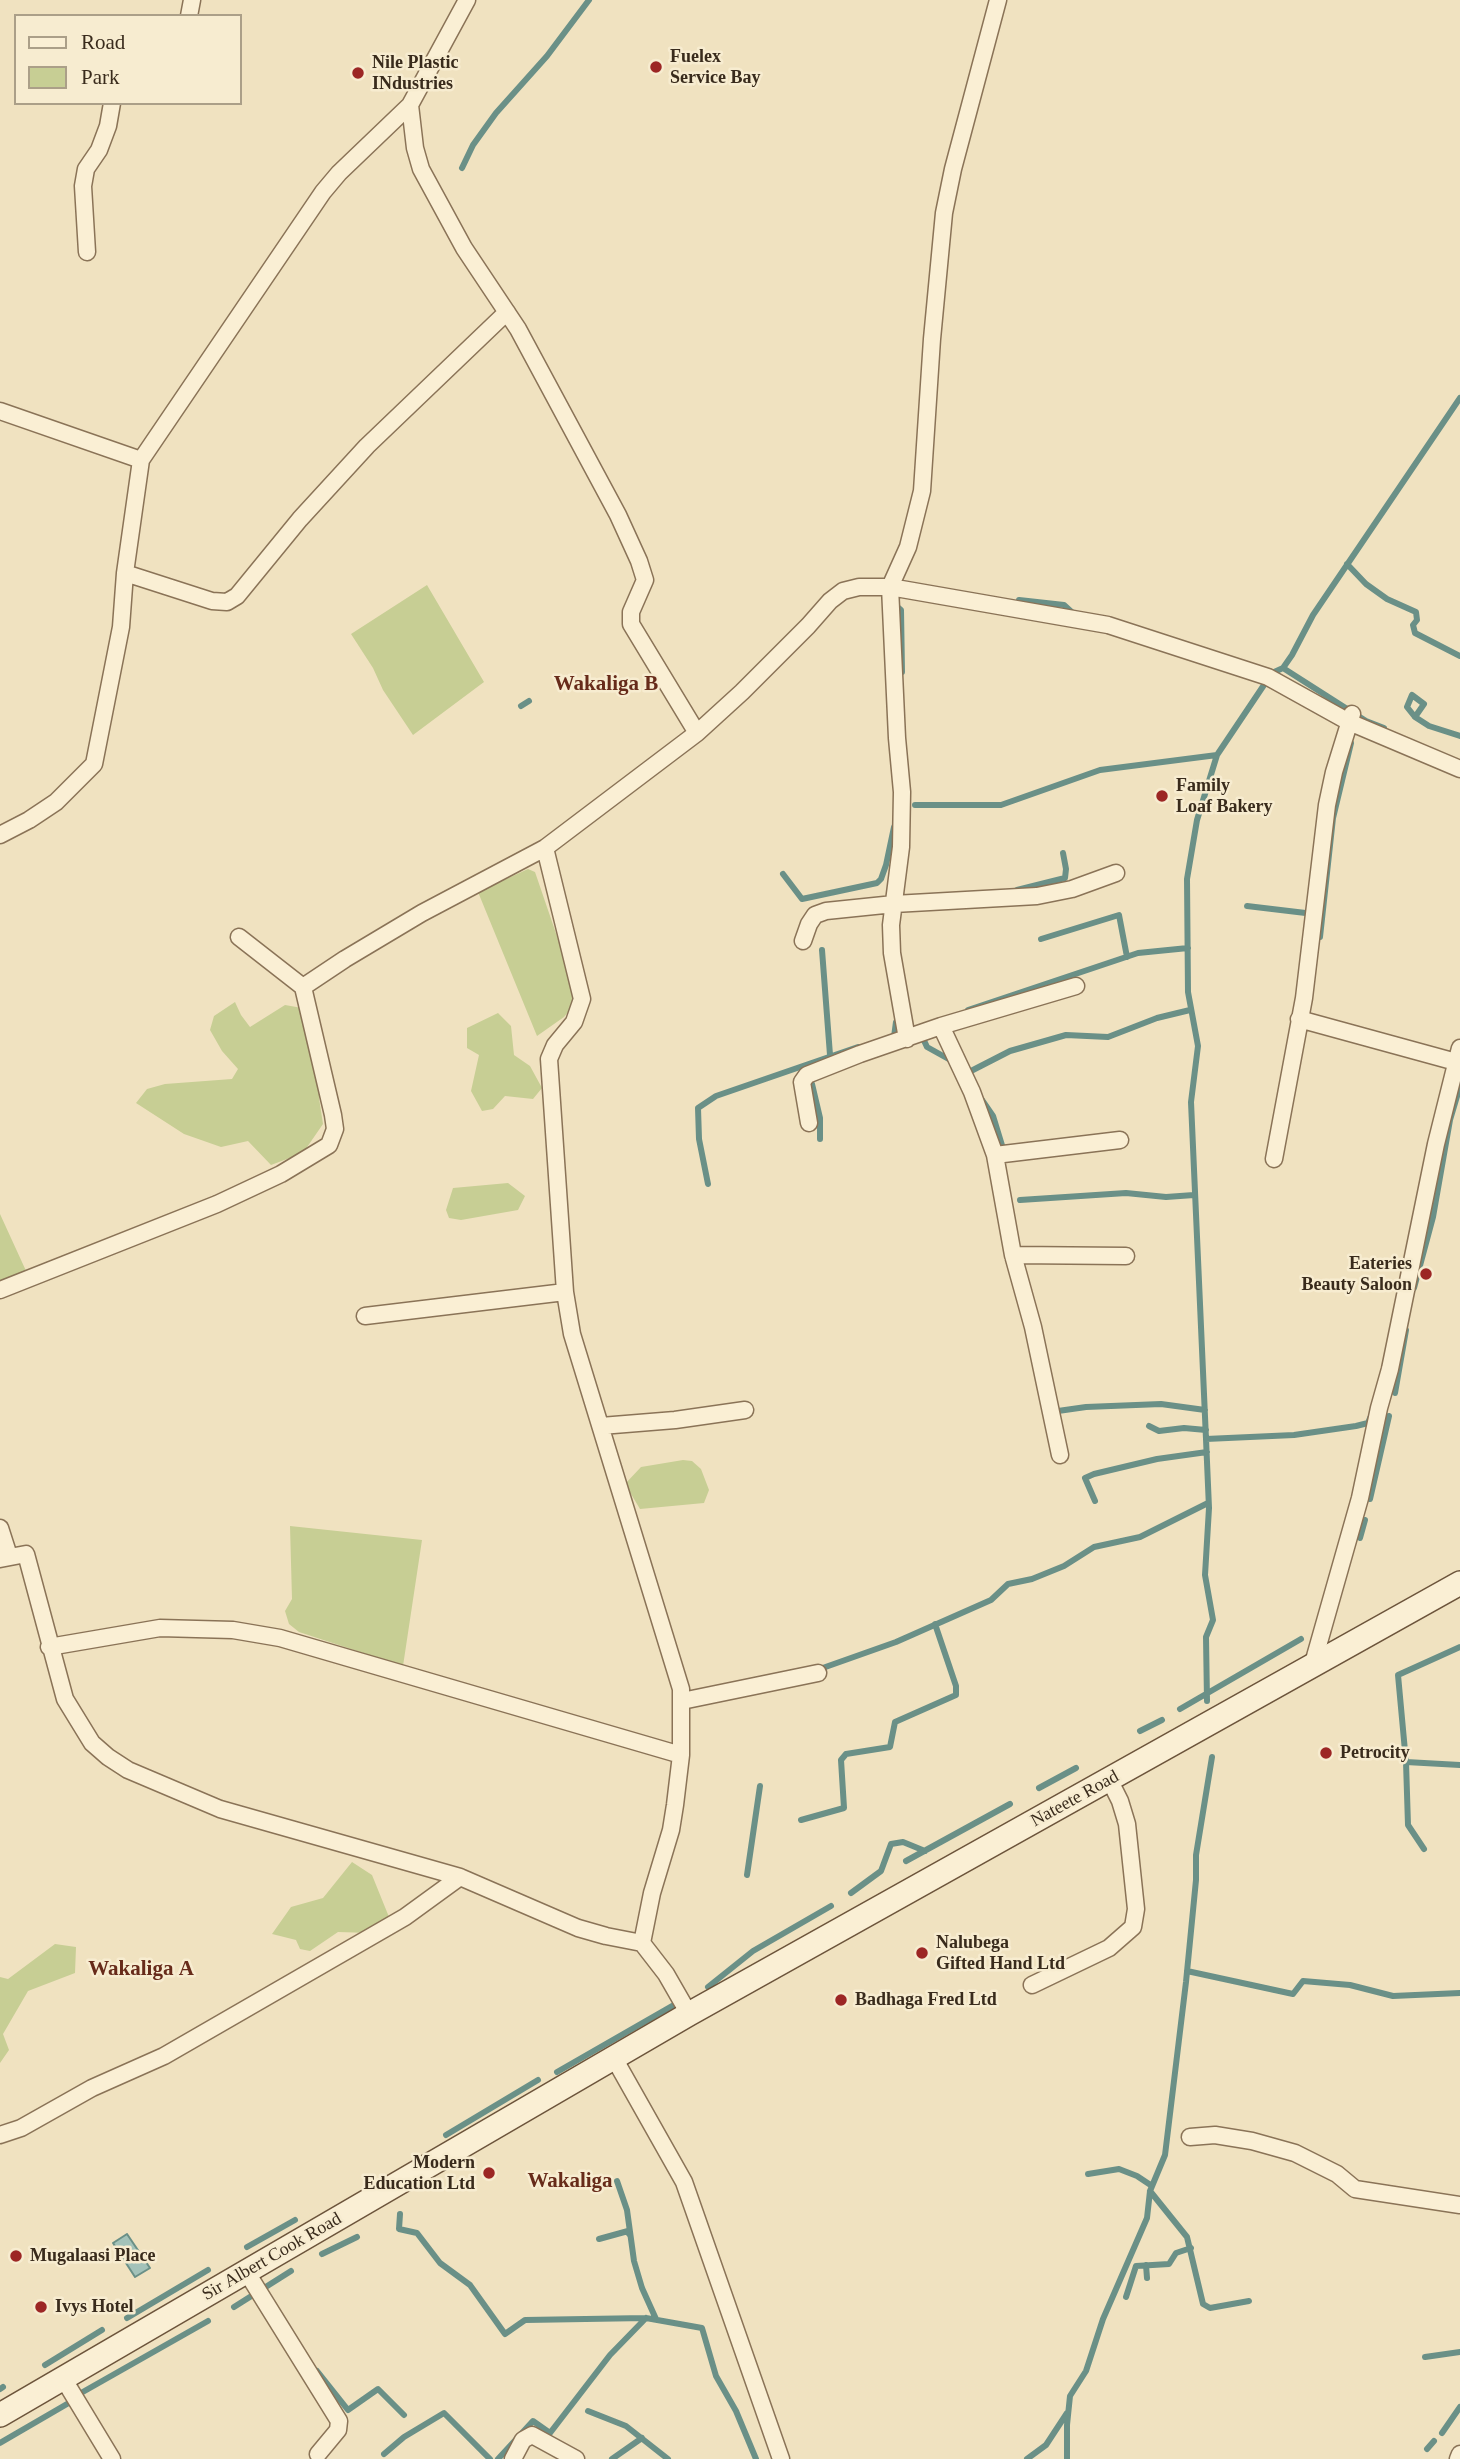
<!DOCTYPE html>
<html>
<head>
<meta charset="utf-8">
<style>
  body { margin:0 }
  #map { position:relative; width:1460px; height:2459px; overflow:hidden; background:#f0e2c0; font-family:"Times New Roman",serif }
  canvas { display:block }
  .legend { position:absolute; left:14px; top:14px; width:228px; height:91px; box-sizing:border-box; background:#f7ecd0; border:2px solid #ab9f88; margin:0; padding:9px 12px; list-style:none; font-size:21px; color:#392b1c }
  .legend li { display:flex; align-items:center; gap:14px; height:35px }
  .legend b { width:35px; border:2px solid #ab9f88 }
</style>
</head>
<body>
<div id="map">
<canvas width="1460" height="2459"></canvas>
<ul class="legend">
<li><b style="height:9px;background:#faefd4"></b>Road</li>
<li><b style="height:19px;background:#c7ce94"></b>Park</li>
</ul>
</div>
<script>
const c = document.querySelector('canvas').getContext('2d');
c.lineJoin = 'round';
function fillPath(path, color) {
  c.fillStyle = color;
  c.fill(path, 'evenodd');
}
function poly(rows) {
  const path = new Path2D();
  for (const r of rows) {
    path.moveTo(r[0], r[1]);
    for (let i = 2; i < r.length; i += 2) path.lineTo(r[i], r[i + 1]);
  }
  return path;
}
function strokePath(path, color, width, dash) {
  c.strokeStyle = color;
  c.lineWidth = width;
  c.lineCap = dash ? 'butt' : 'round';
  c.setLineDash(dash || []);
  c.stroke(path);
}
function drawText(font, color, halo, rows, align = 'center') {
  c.font = font + ' "Times New Roman",serif';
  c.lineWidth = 5;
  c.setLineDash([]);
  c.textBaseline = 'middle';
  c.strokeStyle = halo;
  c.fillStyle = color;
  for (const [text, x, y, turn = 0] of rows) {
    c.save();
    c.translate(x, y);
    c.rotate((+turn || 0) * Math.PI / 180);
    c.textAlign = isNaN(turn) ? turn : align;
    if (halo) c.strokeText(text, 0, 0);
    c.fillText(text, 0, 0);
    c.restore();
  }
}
const green = poly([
  [427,585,484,682,413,735,383,690,373,668,351,634],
  [528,869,535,872,576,992,574,1005,564,1017,537,1036,478,892],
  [235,1002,241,1015,250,1027,285,1005,302,1008,331,1068,319,1098,323,1124,303,1153,271,1165,248,1141,221,1147,184,1134,136,1103,147,1089,165,1084,232,1079,238,1069,222,1051,210,1030,214,1016],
  [498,1013,511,1026,514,1055,530,1066,542,1088,533,1099,505,1096,493,1109,482,1111,471,1091,479,1055,467,1048,467,1028],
  [508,1183,525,1196,518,1210,461,1220,449,1218,446,1210,453,1188],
  [0,1214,27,1273,0,1284],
  [683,1460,692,1461,701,1469,709,1490,704,1503,640,1509,625,1484,641,1467],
  [290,1526,422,1540,403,1666,299,1632,289,1624,285,1611,292,1599],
  [352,1862,372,1875,389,1917,371,1933,338,1932,310,1951,300,1949,296,1940,272,1934,291,1907,323,1898],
  [55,1944,76,1947,75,1973,28,1991,3,2034,9,2050,0,2063,0,1977,8,1979]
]);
const water = poly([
  [127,2234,150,2268,135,2277,113,2243,127,2234]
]);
const stream = poly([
  [462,168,473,145,496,113,547,56,589,0],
  [1347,564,1366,584,1387,599,1416,612,1417,620,1413,625,1415,633,1460,656],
  [1019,600,1064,605,1076,616],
  [894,604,901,610,902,672],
  [1283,668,1366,721,1384,728],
  [521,706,529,701],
  [1415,717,1424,704,1412,695,1407,707,1415,717,1429,726,1460,736],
  [915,805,1001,805,1100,770,1217,755],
  [783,874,802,899,877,883,881,879,886,865,894,827],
  [1017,890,1065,878,1066,869,1063,853],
  [1247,906,1314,914],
  [1320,937,1333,818,1351,743],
  [1041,939,1119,915,1127,957],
  [822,950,830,1055],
  [968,1010,1138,953,1188,948],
  [921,1034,927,1047,954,1062],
  [889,1038,894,1037,896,1022,904,1024],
  [969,1076,971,1071,1010,1051,1066,1035,1108,1037,1157,1018,1190,1010],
  [812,1084,820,1118,820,1139],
  [982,1100,993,1116,1004,1152],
  [708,1184,699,1139,698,1108,716,1096,858,1047],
  [1020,1200,1126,1193,1166,1197,1194,1195],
  [1414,1288,1433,1217,1450,1120,1460,1086],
  [1395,1393,1406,1330],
  [1051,1412,1086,1407,1161,1404,1205,1410],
  [1149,1426,1159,1431,1184,1428,1206,1430],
  [1206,1439,1294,1435,1356,1426,1368,1423,1370,1418],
  [1370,1499,1389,1416],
  [1095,1501,1085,1478,1094,1474,1157,1459,1207,1452],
  [1360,1538,1365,1520],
  [817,1670,896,1642,991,1600,1008,1584,1032,1579,1064,1566,1094,1547,1140,1537,1208,1503],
  [1207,1701,1206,1637,1213,1620,1205,1575,1209,1508,1206,1439,1191,1102,1198,1046,1188,992,1187,879,1197,820,1217,755,1272,673,1283,668,1292,655,1313,615,1460,398],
  [1180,1709,1301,1639],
  [1140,1731,1162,1720],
  [1406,1762,1398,1675,1460,1647],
  [1039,1788,1076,1768],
  [801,1820,844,1808,841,1760,846,1754,890,1747,895,1722,956,1695,956,1686,935,1624],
  [1424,1849,1408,1825,1406,1762,1460,1765],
  [906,1861,1010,1804],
  [747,1875,760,1786],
  [851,1893,881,1871,891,1844,903,1842,925,1851],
  [1187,1971,1293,1994,1303,1981,1350,1985,1393,1996,1460,1993],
  [708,1987,753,1951,831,1906],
  [557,2072,672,2006],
  [446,2135,538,2080],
  [1088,2174,1119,2169,1137,2176,1152,2186],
  [617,2181,627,2210,634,2261,642,2288,656,2319],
  [1150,2191,1187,2237,1203,2304,1210,2308,1249,2301],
  [400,2214,399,2229,417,2233,440,2263,470,2285,505,2334,525,2320,646,2318,702,2328,716,2376,736,2411,756,2459],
  [599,2239,628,2231,629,2234],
  [247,2247,295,2220],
  [322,2254,357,2237],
  [1146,2265,1147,2278],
  [1126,2297,1136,2266,1169,2264,1176,2253,1191,2248],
  [234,2307,291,2271],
  [127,2318,208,2270],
  [1425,2357,1460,2352],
  [45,2365,102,2330],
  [317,2371,348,2410,378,2389,404,2415],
  [0,2389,3,2387],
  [81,2393,208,2321],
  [588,2411,626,2426,668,2459],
  [1442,2433,1460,2407],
  [0,2443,67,2404],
  [1427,2449,1434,2441],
  [384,2454,404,2437,444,2413,490,2459],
  [498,2459,533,2421,550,2433,610,2355,646,2318],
  [612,2459,642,2438],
  [1027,2459,1046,2445,1067,2413],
  [1067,2459,1067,2425,1070,2396,1086,2371,1103,2319,1147,2218,1150,2191,1165,2155,1186,1982,1196,1880,1196,1855,1212,1757]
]);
const street = poly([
  [189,16,192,0],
  [410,105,415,148,421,169,464,248,518,329,618,515,639,561,645,580,631,612,631,624,697,733],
  [87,252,83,186,86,169,99,150,108,126,112,103],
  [0,411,141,460],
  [125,573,212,601,227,602,237,596,300,519,367,446,507,312],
  [0,835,29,820,56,802,94,764,121,627,125,573,141,460,323,192,339,173,410,105,467,0],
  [545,848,582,999,574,1022,555,1045,549,1059,565,1292,572,1334,681,1689,681,1755,675,1805,671,1830,652,1893,642,1943],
  [239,937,303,987],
  [803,941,809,924,815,915,826,911,894,904,1037,896,1072,889,1116,873],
  [1299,1019,1456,1062],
  [941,1026,972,1092,995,1155,1013,1255,1033,1327,1060,1455],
  [907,1039,892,953,891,925,901,847,902,792,897,738,890,587,908,547,922,491,932,339,944,213,953,169,998,0],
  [809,1123,802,1082,807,1075,860,1054,941,1026,1076,986],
  [995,1155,1120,1140],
  [1274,1159,1304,998,1327,805,1334,772,1352,714],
  [1013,1255,1126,1256],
  [0,1290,217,1204,281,1174,329,1145,335,1129,333,1115,303,987,345,959,422,913,545,848,697,733,742,692,808,626,830,601,843,591,859,587,890,587,1108,625,1268,677,1349,722,1460,769],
  [365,1316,565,1292],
  [601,1426,675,1420,745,1410],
  [0,1528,9,1556],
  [0,1559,26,1554,65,1699,92,1743,108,1757,128,1770,220,1809,460,1877,578,1928,606,1936,642,1943,666,1974,689,2014],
  [49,1647,160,1628,233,1630,280,1638,681,1755],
  [1312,1667,1360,1498,1379,1408,1390,1369,1436,1144,1460,1048],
  [682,1701,818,1673],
  [1032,1985,1109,1948,1133,1927,1136,1909,1127,1824,1120,1801,1109,1779],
  [614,2058,684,2182,781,2459],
  [0,2135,21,2128,92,2088,164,2056,405,1917,460,1877],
  [1190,2137,1215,2135,1252,2141,1295,2153,1337,2174,1355,2189,1460,2205],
  [246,2271,339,2421,338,2430,318,2454],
  [63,2378,112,2459],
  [513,2459,523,2440,532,2435,576,2459],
  [1458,2459,1460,2454]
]);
const secondary = poly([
  [0,2415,689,2014,1460,1583]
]);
const markers = [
  [656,67,7,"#9c2624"],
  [358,73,7,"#9c2624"],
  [1162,796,7,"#9c2624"],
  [1426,1274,7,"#9c2624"],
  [1326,1753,7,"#9c2624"],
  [922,1953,7,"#9c2624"],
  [841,2000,7,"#9c2624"],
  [489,2173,7,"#9c2624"],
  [16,2256,7,"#9c2624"],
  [41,2307,7,"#9c2624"]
];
const poiNames = [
  ["Fuelex",670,57],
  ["Service Bay",670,78],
  ["Nile Plastic",372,63],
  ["INdustries",372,84],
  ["Family",1176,786],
  ["Loaf Bakery",1176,807],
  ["Eateries",1412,1264,"right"],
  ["Beauty Saloon",1412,1285,"right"],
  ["Petrocity",1340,1753],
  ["Nalubega",936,1943],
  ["Gifted Hand Ltd",936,1964],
  ["Badhaga Fred Ltd",855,2000],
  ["Modern",475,2163,"right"],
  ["Education Ltd",475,2184,"right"],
  ["Mugalaasi Place",30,2256],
  ["Ivys Hotel",55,2307]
];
const streetNames = [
  ["Nateete Road",1075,1799,-29],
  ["Sir Albert Cook Road",272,2257,-30]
];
const quarterNames = [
  ["Wakaliga B",606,685],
  ["Wakaliga A",141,1970],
  ["Wakaliga",570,2182]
];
fillPath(green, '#c7ce94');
fillPath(water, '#a3c2b9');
strokePath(water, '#6a9087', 2);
strokePath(stream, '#6a9087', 6);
strokePath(street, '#8a7357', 19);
strokePath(secondary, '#6c543b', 26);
strokePath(street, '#faefd4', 16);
strokePath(secondary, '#faefd4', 23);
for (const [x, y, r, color] of markers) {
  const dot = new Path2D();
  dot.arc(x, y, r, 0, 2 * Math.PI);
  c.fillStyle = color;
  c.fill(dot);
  strokePath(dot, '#f7ecd0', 2.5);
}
drawText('bold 18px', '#392b1c', '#f7ecd0', poiNames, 'left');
drawText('18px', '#392b1c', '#f7ecd0', streetNames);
drawText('bold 21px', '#672b1a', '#f7ecd0', quarterNames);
</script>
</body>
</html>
